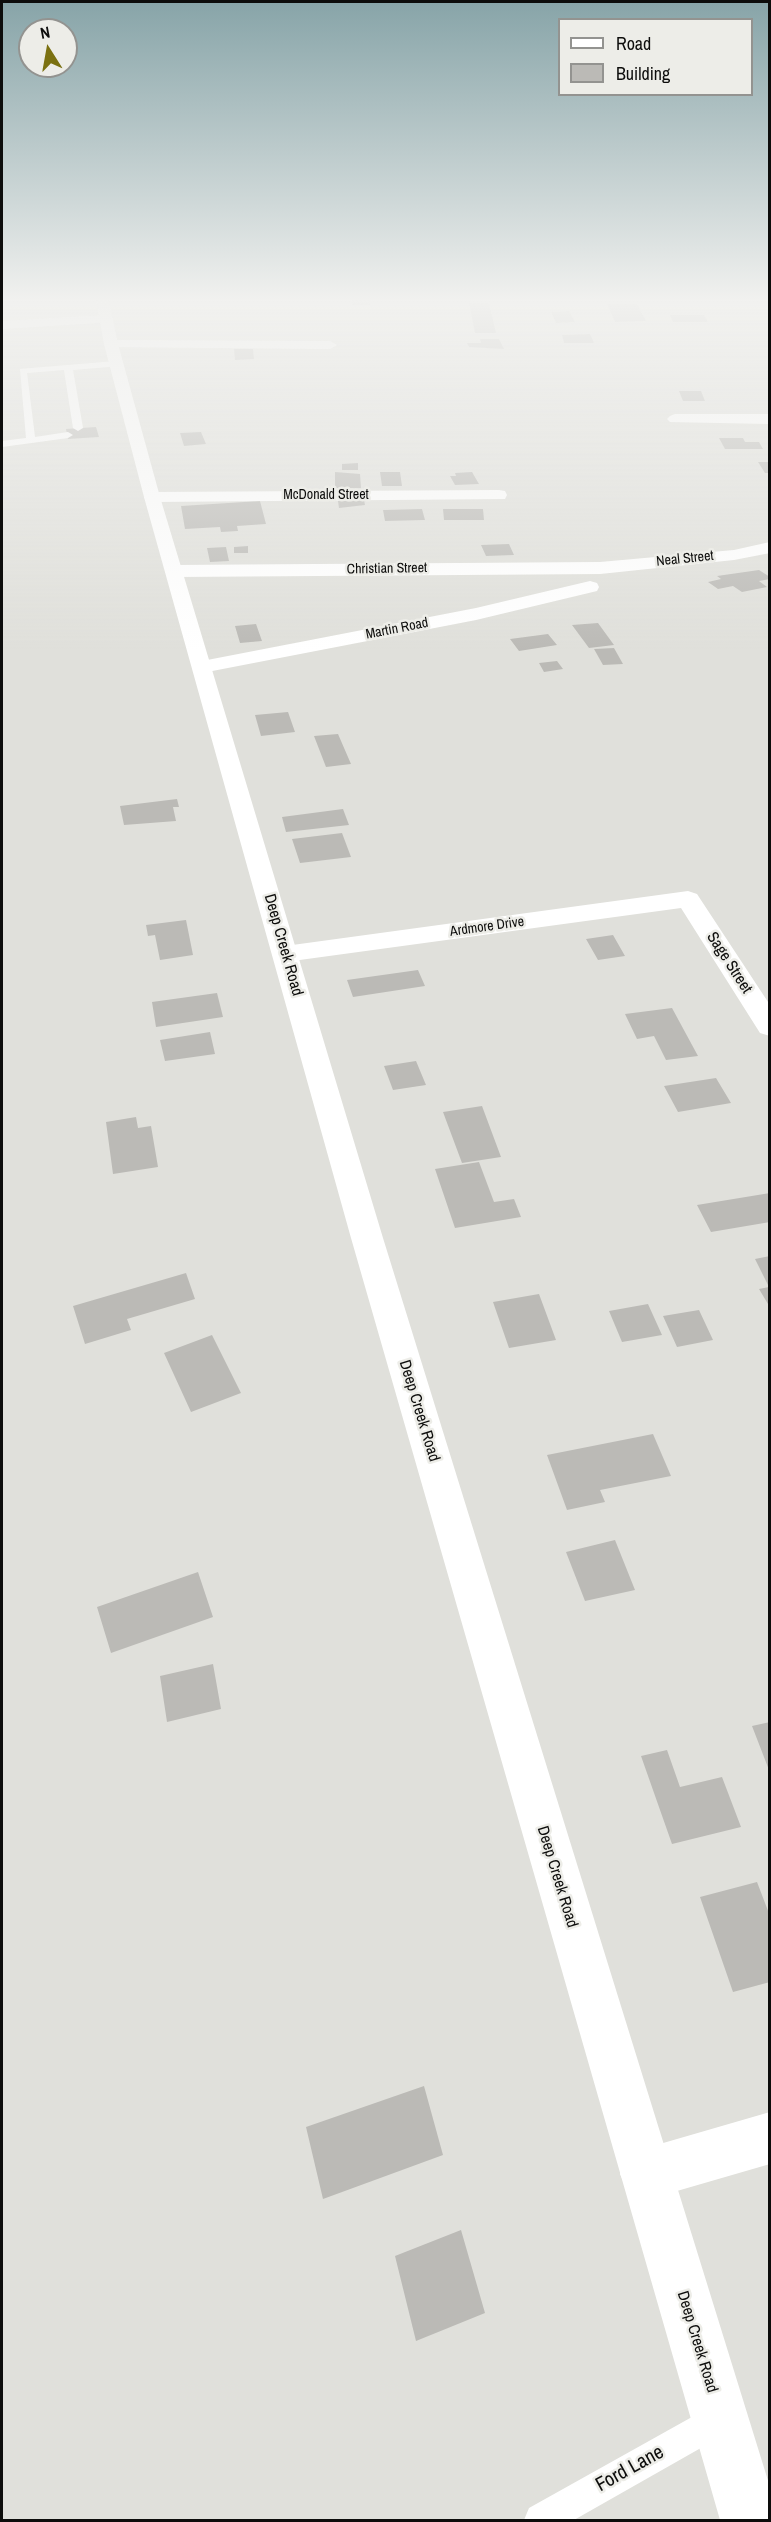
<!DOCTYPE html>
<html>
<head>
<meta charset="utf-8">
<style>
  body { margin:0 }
  #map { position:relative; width:771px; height:2522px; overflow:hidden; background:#e0e0db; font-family:"Archivo Narrow",sans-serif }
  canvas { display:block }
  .frame { position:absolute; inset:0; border:3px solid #0d0d0c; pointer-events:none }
  .legend { position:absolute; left:558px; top:18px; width:195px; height:78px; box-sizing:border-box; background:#edede8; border:2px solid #939390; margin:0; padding:8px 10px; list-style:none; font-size:18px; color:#0d0d0c }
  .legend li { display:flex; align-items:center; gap:12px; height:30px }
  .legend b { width:30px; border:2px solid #939390 }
  .north { position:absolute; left:18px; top:18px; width:60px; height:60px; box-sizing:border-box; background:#edede8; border:2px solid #939390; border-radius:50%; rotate:349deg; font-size:16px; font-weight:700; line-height:24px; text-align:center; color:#0d0d0c }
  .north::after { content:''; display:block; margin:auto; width:21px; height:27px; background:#7b7111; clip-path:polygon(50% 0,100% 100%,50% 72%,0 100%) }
</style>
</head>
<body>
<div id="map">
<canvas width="771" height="2522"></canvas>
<div class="frame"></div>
<ul class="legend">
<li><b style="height:8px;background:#fff"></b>Road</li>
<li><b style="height:16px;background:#bbbab6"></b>Building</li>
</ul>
<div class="north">N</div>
</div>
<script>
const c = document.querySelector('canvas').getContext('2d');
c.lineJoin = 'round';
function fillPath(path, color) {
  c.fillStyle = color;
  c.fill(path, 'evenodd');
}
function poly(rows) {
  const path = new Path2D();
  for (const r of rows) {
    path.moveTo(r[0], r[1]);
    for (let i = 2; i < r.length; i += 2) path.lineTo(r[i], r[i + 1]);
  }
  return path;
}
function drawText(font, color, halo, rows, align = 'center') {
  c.font = font + ' "Archivo Narrow",sans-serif';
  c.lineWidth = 5;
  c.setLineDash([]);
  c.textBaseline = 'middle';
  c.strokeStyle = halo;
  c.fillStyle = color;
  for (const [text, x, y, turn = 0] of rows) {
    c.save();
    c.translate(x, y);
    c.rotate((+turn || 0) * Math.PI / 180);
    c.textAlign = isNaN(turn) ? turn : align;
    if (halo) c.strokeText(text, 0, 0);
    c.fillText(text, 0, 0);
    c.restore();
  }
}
const building = poly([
  [352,298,370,298,370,305,352,305],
  [469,303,489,303,496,333,475,333],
  [607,304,637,304,646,321,615,322],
  [569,311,575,322,556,323,551,312],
  [670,315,704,315,708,322,673,322],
  [590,334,594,343,564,343,562,335],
  [480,339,499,339,504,349,469,347,467,343,481,343],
  [234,349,253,349,254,359,235,360],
  [679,391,701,391,705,401,683,401],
  [96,427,99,437,68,439,66,429],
  [201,432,206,444,184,446,180,433],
  [719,438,743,438,745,442,759,442,763,449,725,449],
  [758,462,770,462,770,473,765,473],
  [358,463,358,470,342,470,342,464],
  [335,472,360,474,361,488,335,488],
  [380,472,400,472,402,486,382,486],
  [472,472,479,484,455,485,450,476,456,476,455,473],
  [364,500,365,505,339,508,338,501],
  [260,501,266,524,237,526,238,531,221,532,220,527,185,529,181,506],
  [422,509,425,520,385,521,383,510],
  [443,509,483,509,484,520,444,520],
  [509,544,514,555,486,556,481,545],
  [248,546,248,553,234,553,234,547],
  [226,547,229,561,210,562,207,548],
  [759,570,770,577,770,579,759,581,767,587,742,592,733,586,718,589,708,582,721,579,717,576],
  [598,623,614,645,589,648,572,625],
  [256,624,262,641,240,643,235,626],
  [548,634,557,645,519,651,510,639],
  [614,648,623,664,603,665,594,649],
  [557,661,563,669,544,672,539,663],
  [288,712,295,732,261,736,255,715],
  [338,734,351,764,326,767,314,736],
  [177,799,179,807,173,807,176,821,124,825,120,806],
  [343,809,349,825,286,832,282,817],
  [342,833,351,857,300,863,292,839],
  [186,920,193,955,160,960,155,935,148,936,146,925],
  [613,935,625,956,598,960,586,939],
  [418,970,425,986,353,997,347,980],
  [217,993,223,1017,156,1027,152,1002],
  [672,1008,698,1056,666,1060,654,1036,637,1039,625,1014],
  [210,1032,215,1054,165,1061,160,1040],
  [416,1061,426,1085,393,1090,384,1066],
  [716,1078,731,1103,678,1112,664,1086],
  [482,1106,501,1157,462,1163,443,1112],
  [136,1117,138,1128,151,1126,158,1167,113,1174,106,1122],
  [479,1162,494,1202,514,1199,521,1217,455,1228,435,1169],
  [770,1193,770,1222,711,1232,697,1205],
  [770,1256,770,1304,768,1304,759,1289,769,1287,755,1259],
  [186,1273,195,1299,127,1319,131,1330,85,1344,73,1306],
  [539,1294,556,1340,509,1348,493,1302],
  [648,1304,662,1335,622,1342,609,1311],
  [699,1310,713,1340,677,1347,663,1316],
  [212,1335,241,1393,191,1412,164,1353],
  [653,1434,671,1476,600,1490,605,1502,567,1510,547,1455],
  [615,1540,635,1590,585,1601,566,1552],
  [198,1572,213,1617,111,1653,97,1607],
  [213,1664,221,1709,167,1722,160,1676],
  [770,1722,770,1770,769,1770,752,1726],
  [667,1750,680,1787,722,1777,741,1827,672,1844,641,1756],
  [757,1882,770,1916,770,1982,733,1992,700,1897],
  [424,2086,443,2155,323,2199,306,2127],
  [461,2230,485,2313,416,2341,395,2256]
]);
const lane = poly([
  [116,361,120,364,119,366,73,370,83,428,78,431,73,428,64,370,27,373,35,437,68,432,73,435,68,438,2,447,2,441,26,438,20,369,116,361],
  [717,2403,729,2408,734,2420,729,2432,574,2520,524,2520,529,2508,717,2403]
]);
const street = poly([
  [106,315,111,316,113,319,111,322,2,329,2,321,106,315],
  [111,340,330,341,337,345,330,349,106,347,104,344,111,340],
  [675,414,770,414,770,424,670,422,667,419,670,416,675,414],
  [499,490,505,491,507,495,505,499,152,502,146,501,144,497,146,493,152,492,499,490],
  [770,542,770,553,734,560,600,574,174,577,167,575,165,571,167,567,174,565,600,562,734,550,770,542],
  [590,581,597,583,599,587,597,591,476,620,202,673,195,671,192,667,195,663,202,661,476,608,590,581],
  [688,891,697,894,770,1005,770,1036,760,1033,681,908,285,962,276,960,272,954,276,948,285,946,688,891],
  [770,2112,770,2164,646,2200,628,2192,620,2174,628,2156,646,2148,770,2112]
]);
const secondary = poly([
  [96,298,108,298,118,344,160,497,383,1238,770,2487,770,2520,720,2520,351,1238,144,497,104,344,96,298]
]);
const farStreetnames = [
  ["McDonald Street",326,495],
  ["Neal Street",685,559,-6],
  ["Christian Street",387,569,-1],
  ["Martin Road",397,629,-11],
  ["Ardmore Drive",487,927,-8]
];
const streetNames = [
  ["Deep Creek Road",283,945,74],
  ["Sage Street",729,963,57],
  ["Deep Creek Road",419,1411,73],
  ["Deep Creek Road",557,1877,73],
  ["Deep Creek Road",697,2342,73]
];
const nearStreetnames = [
  ["Ford Lane",630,2469,-29]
];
fillPath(building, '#bbbab6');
fillPath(lane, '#fff');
fillPath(street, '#fff');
fillPath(secondary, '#fff');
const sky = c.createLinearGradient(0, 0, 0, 651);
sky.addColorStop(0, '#87a4a8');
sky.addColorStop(0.46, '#f1f1ef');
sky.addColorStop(1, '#f1f1ef00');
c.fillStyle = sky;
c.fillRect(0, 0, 771, 651);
drawText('14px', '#0d0d0c', '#edede8', farStreetnames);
drawText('16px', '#0d0d0c', '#edede8', streetNames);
drawText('20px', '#0d0d0c', '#edede8', nearStreetnames);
</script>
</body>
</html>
